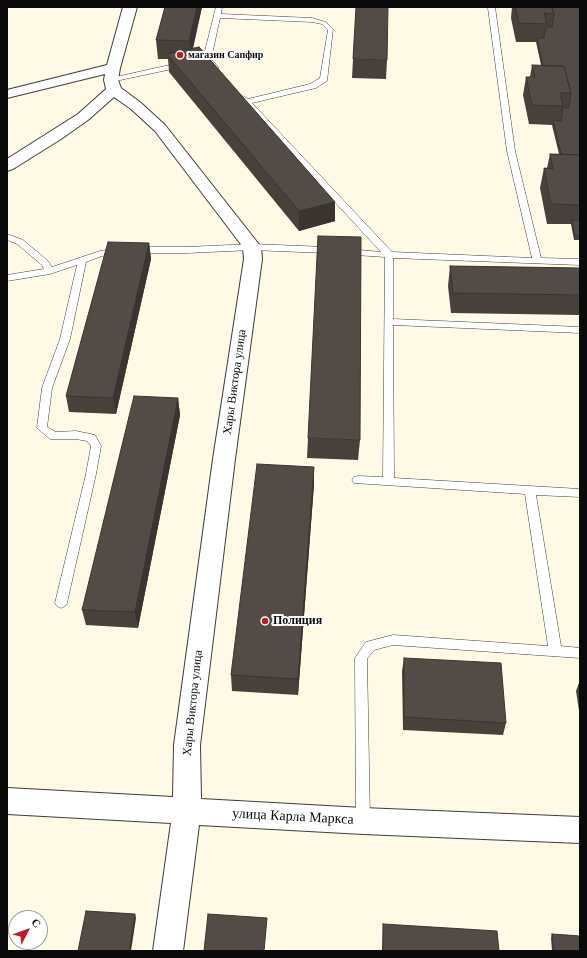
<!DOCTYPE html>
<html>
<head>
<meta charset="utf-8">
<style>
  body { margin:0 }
  #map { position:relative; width:587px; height:958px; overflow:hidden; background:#fffae6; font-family:"Times New Roman",serif }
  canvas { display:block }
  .frame { position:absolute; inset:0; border:8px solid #0a0a0a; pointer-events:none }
  .north { position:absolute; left:8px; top:910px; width:40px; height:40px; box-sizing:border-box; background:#fff; border:1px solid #9d9d9d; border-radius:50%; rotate:49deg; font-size:11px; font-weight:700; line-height:16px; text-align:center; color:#0a0a0a }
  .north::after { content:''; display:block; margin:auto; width:14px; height:18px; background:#c01b21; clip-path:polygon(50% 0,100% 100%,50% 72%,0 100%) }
</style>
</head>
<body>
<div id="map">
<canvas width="587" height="958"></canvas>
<div class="frame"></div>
<div class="north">С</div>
</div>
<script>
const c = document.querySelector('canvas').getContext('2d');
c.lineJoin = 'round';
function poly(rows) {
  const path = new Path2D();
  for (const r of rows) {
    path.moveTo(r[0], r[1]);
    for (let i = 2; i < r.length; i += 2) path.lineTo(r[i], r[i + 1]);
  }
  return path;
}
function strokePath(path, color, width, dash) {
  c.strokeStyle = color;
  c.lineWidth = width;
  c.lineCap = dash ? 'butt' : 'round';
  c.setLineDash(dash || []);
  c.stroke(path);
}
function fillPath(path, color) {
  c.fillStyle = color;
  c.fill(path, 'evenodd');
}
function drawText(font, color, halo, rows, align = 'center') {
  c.font = font + ' "Times New Roman",serif';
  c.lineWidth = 4;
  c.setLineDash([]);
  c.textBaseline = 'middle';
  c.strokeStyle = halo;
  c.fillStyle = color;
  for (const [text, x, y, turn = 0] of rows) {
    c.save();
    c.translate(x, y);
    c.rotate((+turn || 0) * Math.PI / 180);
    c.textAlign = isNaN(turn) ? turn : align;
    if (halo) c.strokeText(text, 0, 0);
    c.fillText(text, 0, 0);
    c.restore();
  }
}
const lane = poly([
  [216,7,222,7,221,14,312,18,326,22,333,29,327,81,316,88,252,103,392,252,532,258,507,151,488,8,495,7,515,151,541,258,580,259,580,265,393,258,393,319,580,327,580,333,393,325,394,478,580,489,580,497,536,495,561,646,580,648,580,658,393,645,374,650,367,659,370,821,368,826,363,828,358,826,356,821,355,658,366,642,393,635,548,646,525,494,354,483,352,480,354,477,358,476,383,477,385,257,326,253,252,250,187,253,136,253,132,250,136,247,187,247,252,244,326,247,381,252,239,98,243,96,248,99,310,84,320,78,328,30,322,24,312,22,220,18,211,59,219,68,215,70,212,70,203,59,216,7],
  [183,62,187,64,186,66,111,82,107,80,111,78,183,62],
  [7,234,23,240,48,261,52,267,100,251,119,248,123,251,122,253,102,256,86,262,70,339,52,388,47,427,56,432,76,431,95,435,101,446,96,474,67,603,65,606,61,608,57,606,55,603,86,474,91,446,87,441,76,439,50,439,37,428,42,388,60,339,77,265,50,274,7,281,7,275,44,269,42,265,17,244,7,240,7,234]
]);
const street = poly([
  [123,7,137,7,120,68,118,80,121,88,141,103,165,125,261,247,262,259,235,459,200,745,201,799,363,808,580,817,580,843,363,834,199,825,183,951,153,951,171,823,7,814,7,788,173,797,174,745,213,459,244,259,243,247,155,131,131,109,114,97,88,120,61,139,13,169,7,171,7,159,78,114,106,89,104,80,105,74,7,98,7,90,107,65,123,7]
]);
const wall = poly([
  [165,7,202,7,193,49,335,202,335,221,299,231,169,72,168,59,158,59,156,40],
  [512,7,580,7,580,240,574,240,571,224,547,224,540,188,544,168,547,168,550,154,559,154,552,125,529,124,523,95,526,77,530,77,532,65,541,65,536,42,516,42,511,18],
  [353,59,387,60,386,79,352,78],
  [149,243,151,259,116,414,69,412,66,396],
  [450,266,580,268,580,315,451,313,448,286],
  [178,398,180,415,138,628,86,625,82,610],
  [308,438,360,440,358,460,307,458],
  [314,467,314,484,298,695,232,691,231,675],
  [404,658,506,723,503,735,403,730,402,671],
  [580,680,580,717,576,691],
  [383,924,499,951,382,951],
  [552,934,580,951,552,951,551,938]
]);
const shadedWall = poly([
  [197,7,202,7,190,59,189,41],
  [335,202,335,221,299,231,299,211],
  [149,243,151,259,116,414,113,398],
  [178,398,180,415,138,628,135,612],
  [314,467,314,484,298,695,298,679],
  [135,914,136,918,131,951,129,951]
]);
const building = poly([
  [165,7,197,7,189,41,156,40,165,7],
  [356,7,388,7,387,60,353,59,356,7],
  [515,7,552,7,554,14,544,13,547,24,519,23,515,7],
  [552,7,580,7,580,155,561,154,553,120,561,121,563,107,569,108,571,93,564,66,543,66,537,38,544,38,546,27,552,27,554,14,552,7],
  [199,47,335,202,299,211,167,54,199,47],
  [532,65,564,66,571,93,560,93,563,106,532,105,526,77,535,77,532,65],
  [550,154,580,155,580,205,551,204,544,168,553,169,550,154],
  [572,220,580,220,580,236,575,236,572,220],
  [318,236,361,237,360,440,308,438,318,236],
  [108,242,149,243,113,398,66,396,108,242],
  [450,266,580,268,580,295,453,293,450,266],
  [134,396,178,398,135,612,82,610,134,396],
  [257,464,314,467,298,679,231,675,257,464],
  [404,658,501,663,506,723,404,717,404,658],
  [86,911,135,914,129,951,78,951,86,911],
  [208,914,267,918,264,951,204,951,208,914],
  [383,924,497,931,499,951,383,951,383,924],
  [552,934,580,936,580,951,554,951,552,934]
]);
const markers = [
  [180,55,4,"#c01b21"],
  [265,621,4,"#c01b21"]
];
const farPoinames = [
  ["магазин Сапфир",188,55]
];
const streetNames = [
  ["Хары Виктора улица",235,382,-82],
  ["Хары Виктора улица",193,703,-84]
];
const poiNames = [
  ["Полиция",273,621]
];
const nearStreetnames = [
  ["улица Карла Маркса",293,817,3]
];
strokePath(lane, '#3d3d3d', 1);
strokePath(street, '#3d3d3d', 2);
fillPath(lane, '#fff');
fillPath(street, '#fff');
fillPath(wall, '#47403b');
fillPath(shadedWall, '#3a3430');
fillPath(building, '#534b45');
strokePath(building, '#3a3430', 1);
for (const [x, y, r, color] of markers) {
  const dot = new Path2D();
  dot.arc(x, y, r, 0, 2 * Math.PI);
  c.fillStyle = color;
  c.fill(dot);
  strokePath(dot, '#fff', 1.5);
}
drawText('bold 10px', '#0a0a0a', '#fff', farPoinames, 'left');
drawText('12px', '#0a0a0a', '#fff', streetNames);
drawText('bold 12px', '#0a0a0a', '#fff', poiNames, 'left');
drawText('14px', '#0a0a0a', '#fff', nearStreetnames);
</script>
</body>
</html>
